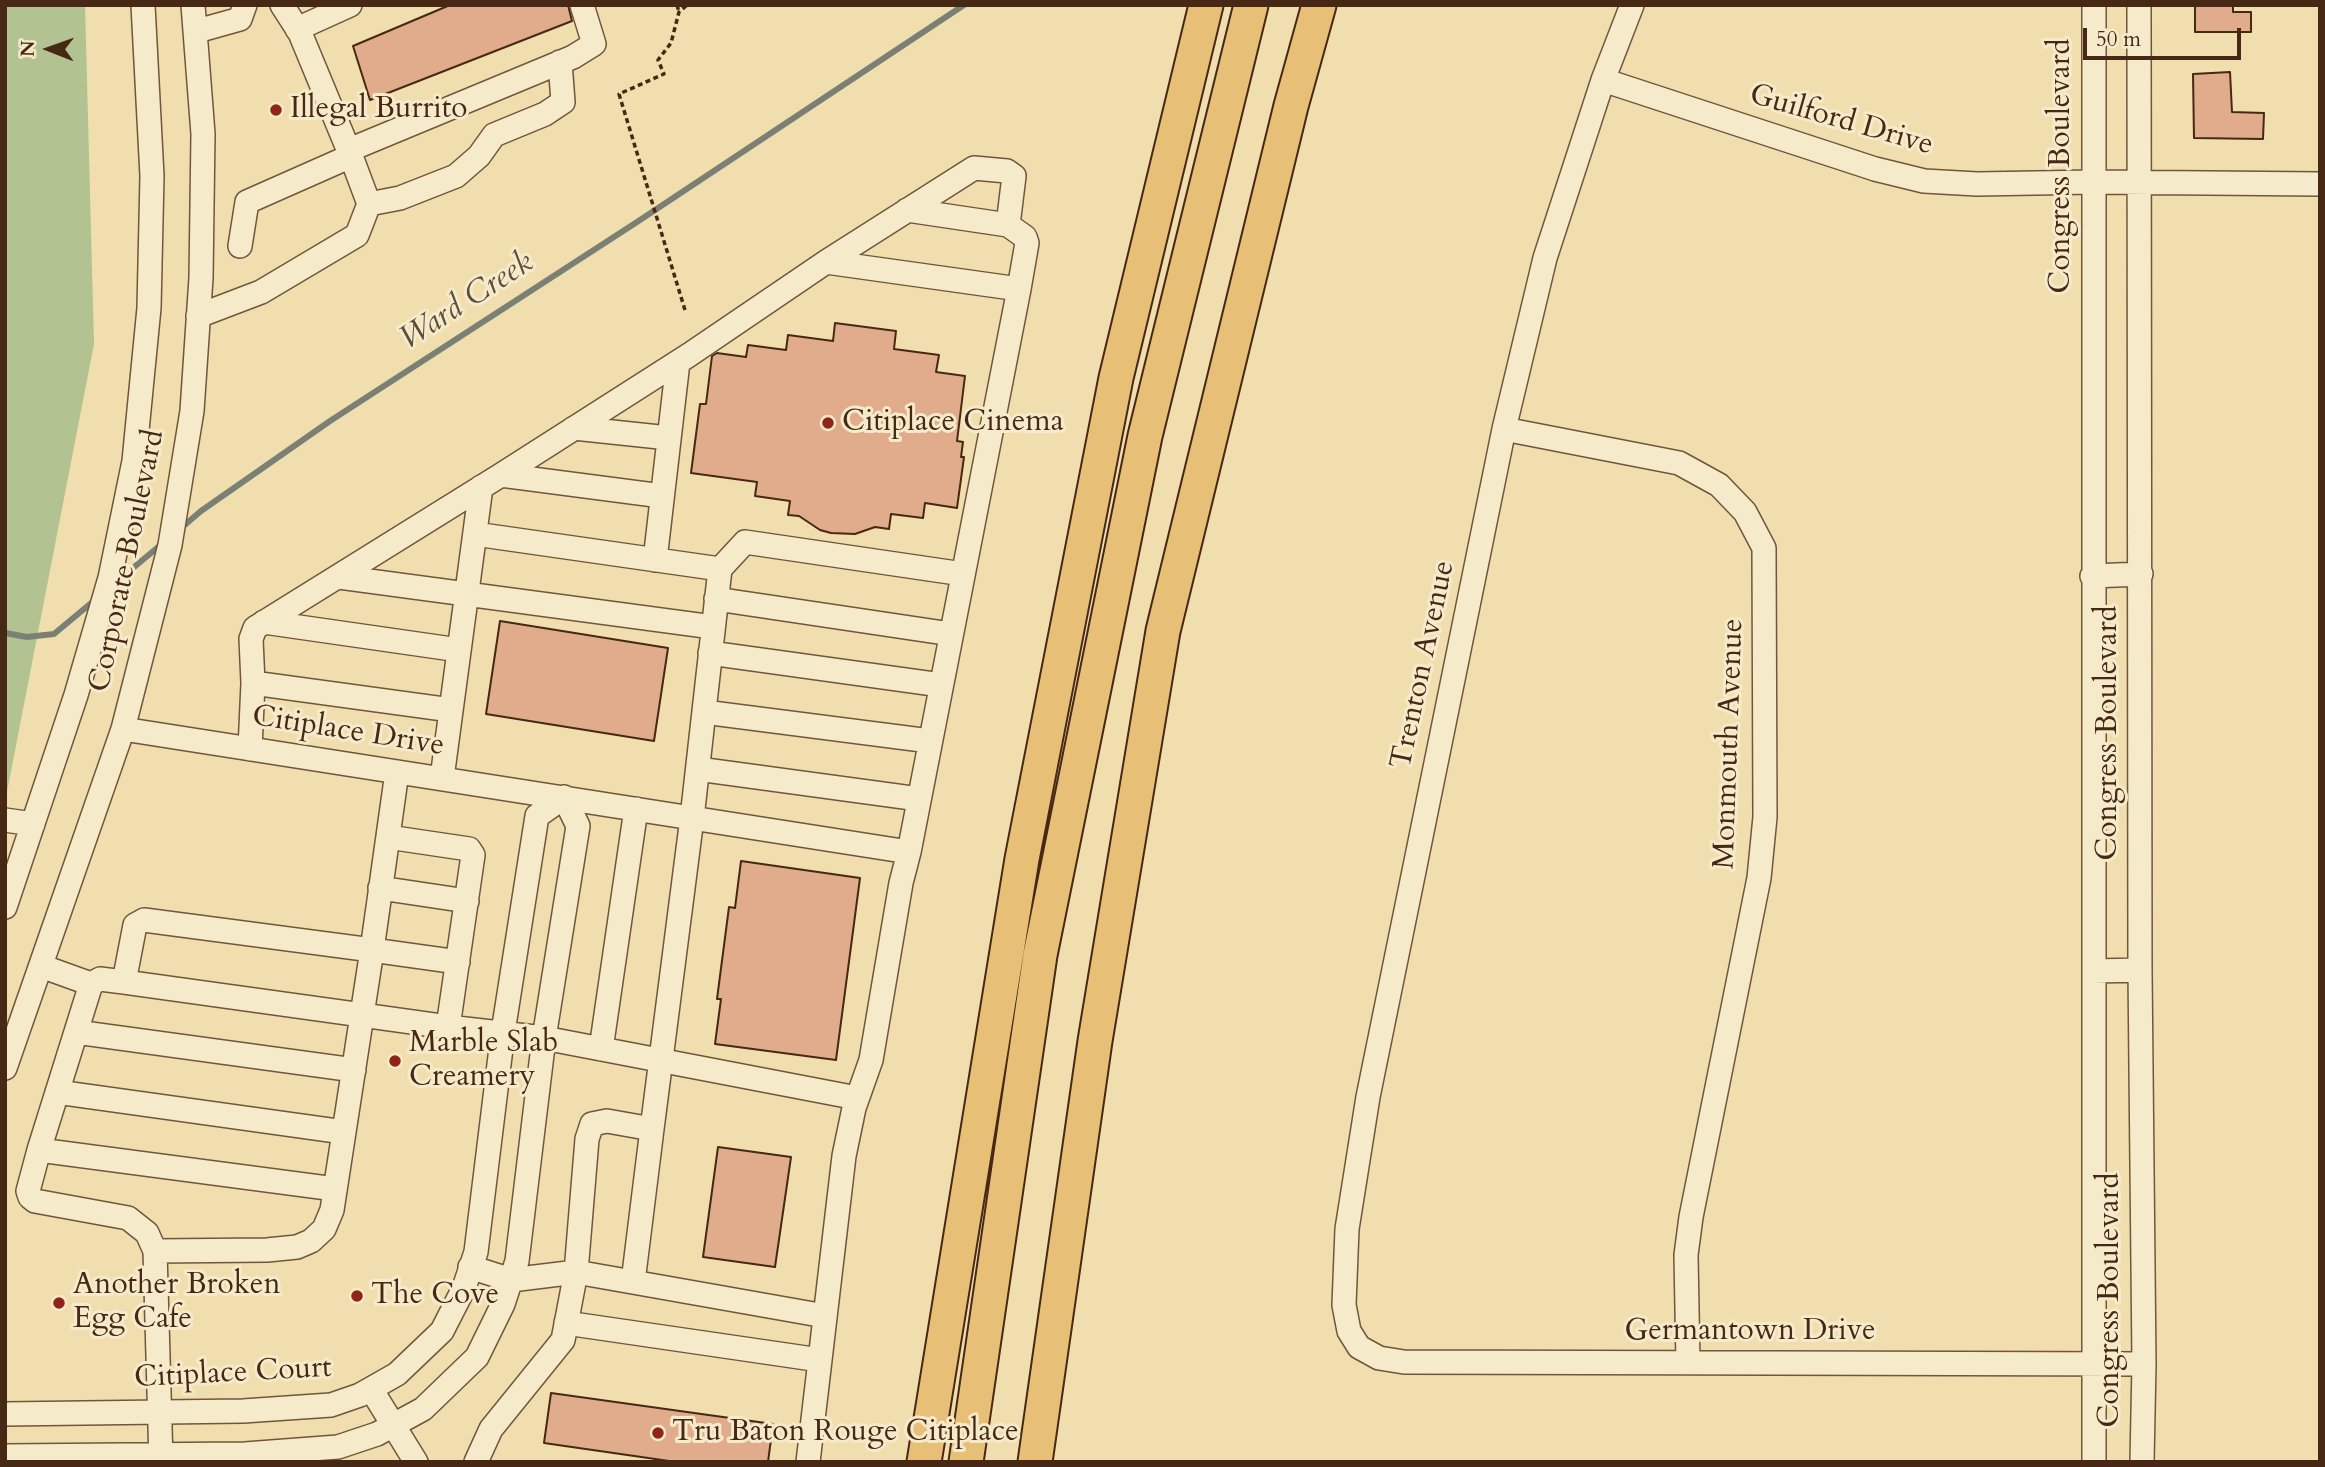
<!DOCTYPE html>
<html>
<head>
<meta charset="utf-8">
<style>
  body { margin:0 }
  #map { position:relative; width:2325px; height:1467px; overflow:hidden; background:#f0deae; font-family:Cardo,serif }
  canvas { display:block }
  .frame { position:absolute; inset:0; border:7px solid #472815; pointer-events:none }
  .north { position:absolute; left:14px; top:14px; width:70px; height:70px; -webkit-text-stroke:5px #f5eaca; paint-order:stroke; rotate:271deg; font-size:19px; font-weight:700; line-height:28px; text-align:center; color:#472815 }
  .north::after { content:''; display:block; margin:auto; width:24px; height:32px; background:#472815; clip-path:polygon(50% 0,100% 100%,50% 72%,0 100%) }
  .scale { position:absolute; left:2083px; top:28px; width:158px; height:32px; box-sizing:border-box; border:4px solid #472815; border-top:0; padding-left:9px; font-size:21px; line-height:24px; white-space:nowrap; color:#472815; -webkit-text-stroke:5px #f5eaca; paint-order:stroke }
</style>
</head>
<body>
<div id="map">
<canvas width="2325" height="1467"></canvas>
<div class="frame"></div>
<div class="north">N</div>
<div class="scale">50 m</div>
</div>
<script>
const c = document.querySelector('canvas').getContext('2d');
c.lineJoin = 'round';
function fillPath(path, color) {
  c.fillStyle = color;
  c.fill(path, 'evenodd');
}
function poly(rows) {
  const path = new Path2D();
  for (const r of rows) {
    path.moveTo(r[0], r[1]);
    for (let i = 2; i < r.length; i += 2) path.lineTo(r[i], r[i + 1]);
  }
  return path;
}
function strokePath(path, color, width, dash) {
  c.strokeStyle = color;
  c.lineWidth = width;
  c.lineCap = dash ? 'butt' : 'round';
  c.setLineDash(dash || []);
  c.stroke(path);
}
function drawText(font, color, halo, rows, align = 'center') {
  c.font = font + ' Cardo,serif';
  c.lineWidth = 6;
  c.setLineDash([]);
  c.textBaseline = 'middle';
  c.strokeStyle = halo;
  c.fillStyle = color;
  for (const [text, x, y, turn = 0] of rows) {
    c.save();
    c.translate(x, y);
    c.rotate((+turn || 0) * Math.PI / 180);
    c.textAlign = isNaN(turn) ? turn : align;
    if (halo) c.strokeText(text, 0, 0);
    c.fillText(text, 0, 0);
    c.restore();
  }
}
const green = poly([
  [5,5,85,5,94,344,5,802]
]);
const stream = poly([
  [180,529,201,511,330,421,637,222,964,5],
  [115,583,163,543],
  [5,633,27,637,54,634,96,599]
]);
const building = poly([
  [450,5,568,5,572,21,370,100,353,46,450,5],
  [2195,5,2233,5,2233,12,2251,12,2251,32,2195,32,2195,5],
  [2230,72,2232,112,2264,113,2263,139,2194,138,2193,74,2230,72],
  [835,323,896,331,894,349,939,355,936,372,965,376,957,441,963,442,961,457,964,457,957,508,925,503,923,518,891,514,889,529,875,527,855,534,831,533,820,530,799,516,788,515,790,501,755,496,757,482,691,473,700,404,706,404,712,356,717,353,746,357,748,345,786,350,788,335,833,341,835,323],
  [500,621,668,648,654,741,486,714,500,621],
  [741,861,860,878,836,1060,715,1044,721,999,717,999,729,907,735,908,741,861],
  [718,1147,791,1157,775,1267,703,1257,718,1147],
  [551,1393,773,1424,768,1462,676,1462,544,1443,551,1393]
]);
const path = poly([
  [677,5,679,12],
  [685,310,619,94,664,74,658,60,671,43,679,12,687,5]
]);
const minor = poly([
  [282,5,300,33,351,156],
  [1632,5,1603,80,1545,258,1504,429,1368,1097,1347,1229,1344,1305,1349,1331,1359,1347,1379,1358,1404,1362,2144,1364],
  [2094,5,2094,1462],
  [2139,5,2140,970,2144,1364,2142,1462],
  [297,29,350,5],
  [197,31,240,19,245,5],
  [1603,80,1875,169,1924,181,1977,184,2094,182,2320,184],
  [349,150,573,57,594,44,582,5],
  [369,204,400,198,456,176,479,156,494,135,545,114,563,102,560,62],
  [907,210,1008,225],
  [826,262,974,168,1007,171,1014,176,1008,225,1025,237,1027,243,1019,289],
  [198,316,261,292,357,235,369,204,351,156,247,202,240,246],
  [574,428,669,438],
  [1504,429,1679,463,1719,485,1745,512,1764,548,1765,817,1759,878,1691,1217,1686,1255,1688,1363],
  [501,475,662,496],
  [475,534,720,569],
  [655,560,678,362],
  [2092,576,2141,574],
  [339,577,713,627],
  [716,599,951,634],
  [264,622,459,650],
  [710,653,941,685],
  [253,683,451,710],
  [704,712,930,741],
  [123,729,909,852],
  [250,749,253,683,251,639,255,628,501,475,689,355,826,262,1019,289,909,852,901,883,871,1060,854,1108,844,1156,808,1462],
  [698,769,919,799],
  [442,778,481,487],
  [5,820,33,824],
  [388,837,469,849,473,855,448,1027,544,1038,857,1098],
  [380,888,467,901],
  [5,907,76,695,110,578,134,461,149,308,152,176,143,5],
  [41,966,91,984,39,1150,28,1191,30,1197,35,1201,128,1218,147,1233,155,1251,161,1462],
  [2094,971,2140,970],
  [124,982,362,1015,372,950,458,962],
  [91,984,100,979,124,982,135,925,144,920,372,950,397,772],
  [76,1032,354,1070],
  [601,1049,636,809],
  [5,1068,123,729,170,545,192,411,201,278,203,134,193,5],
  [57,1092,344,1132],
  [39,1150,335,1189],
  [155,1251,267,1250,297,1247,311,1241,324,1229,332,1210,362,1015,448,1027],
  [470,1267,511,1280,576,1272,825,1316],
  [633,1282,652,1129],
  [566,1323,820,1360],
  [371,1389,416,1462],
  [5,1414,243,1411,331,1405,360,1395,397,1374,442,1331,464,1288,476,1252,503,1032,537,816,564,797],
  [5,1456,245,1454,338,1447,377,1434,423,1409,477,1357,503,1304,517,1261,544,1038,578,826,564,797],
  [476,1462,491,1429,563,1340,576,1272,587,1139,592,1124,607,1121,652,1129,692,818,720,569,745,542,963,574]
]);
const highway = poly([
  [924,1462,1022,859,1116,378,1206,5],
  [966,1462,1040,955,1145,436,1251,5],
  [1035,1462,1095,1041,1163,631,1291,106,1319,5]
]);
const markers = [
  [276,110,7,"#8f2418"],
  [828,423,7,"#8f2418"],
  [395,1061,7,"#8f2418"],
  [357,1296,7,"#8f2418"],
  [59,1303,7,"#8f2418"],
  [658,1433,7,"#8f2418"]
];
const poiNames = [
  ["Illegal Burrito",290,110],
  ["Citiplace Cinema",842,423],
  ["Marble Slab",409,1044],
  ["Creamery",409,1078],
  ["Another Broken",73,1286],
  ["Egg Cafe",73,1320],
  ["The Cove",371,1296],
  ["Tru Baton Rouge Citiplace",672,1433]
];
const streetNames = [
  ["Guilford Drive",1841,121,16],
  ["Congress Boulevard",2062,166,-90],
  ["Corporate Boulevard",128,561,-78],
  ["Trenton Avenue",1424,665,-78],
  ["Citiplace Drive",348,732,9],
  ["Congress Boulevard",2109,733,-90],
  ["Monmouth Avenue",1730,744,-88],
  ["Congress Boulevard",2111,1300,-90],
  ["Germantown Drive",1750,1332],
  ["Citiplace Court",233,1374,-3]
];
const waterNames = [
  ["Ward Creek",467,302,-33]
];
fillPath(green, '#b2c290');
strokePath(stream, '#7b8074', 6);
fillPath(building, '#e1ac8c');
strokePath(building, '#472815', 2);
strokePath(minor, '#71563b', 26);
strokePath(highway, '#472815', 37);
strokePath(path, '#472815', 3.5, [5, 3.5]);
strokePath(minor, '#f5eaca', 23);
strokePath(highway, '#e8bf77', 33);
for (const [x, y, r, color] of markers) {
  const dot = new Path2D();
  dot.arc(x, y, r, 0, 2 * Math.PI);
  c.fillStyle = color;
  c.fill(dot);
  strokePath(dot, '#f5eaca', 2.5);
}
drawText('30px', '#472815', '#f5eaca', poiNames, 'left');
drawText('30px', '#472815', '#f5eaca', streetNames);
drawText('italic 32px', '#5c4d3c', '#f5eaca', waterNames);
</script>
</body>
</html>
